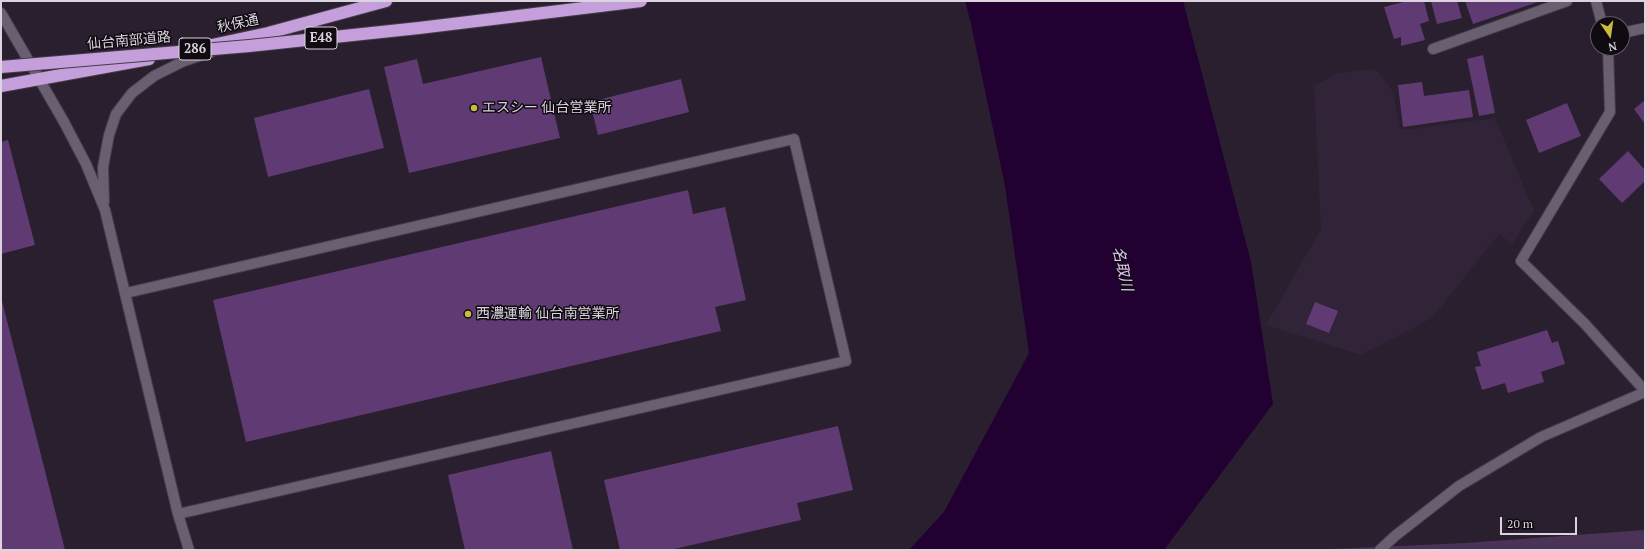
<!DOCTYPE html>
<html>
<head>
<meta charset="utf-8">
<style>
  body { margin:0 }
  #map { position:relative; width:1646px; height:551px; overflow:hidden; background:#291f2e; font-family:"PT Serif",serif }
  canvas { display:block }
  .frame { position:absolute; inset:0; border:2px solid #dbd4df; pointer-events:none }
  .north { position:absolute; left:1590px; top:16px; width:40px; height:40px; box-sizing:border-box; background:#0f0b11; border:1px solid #615b63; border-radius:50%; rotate:167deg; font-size:11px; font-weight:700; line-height:16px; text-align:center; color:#dbd4df }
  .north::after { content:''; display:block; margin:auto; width:14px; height:18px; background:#c9bb3b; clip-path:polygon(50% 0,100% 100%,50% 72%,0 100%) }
  .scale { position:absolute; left:1500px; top:517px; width:77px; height:18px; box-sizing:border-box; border:2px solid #dbd4df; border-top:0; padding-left:5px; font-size:12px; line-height:14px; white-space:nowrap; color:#dbd4df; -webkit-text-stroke:3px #0f0b11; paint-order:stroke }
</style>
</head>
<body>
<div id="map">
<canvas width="1646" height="551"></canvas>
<div class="frame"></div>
<div class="north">N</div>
<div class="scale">20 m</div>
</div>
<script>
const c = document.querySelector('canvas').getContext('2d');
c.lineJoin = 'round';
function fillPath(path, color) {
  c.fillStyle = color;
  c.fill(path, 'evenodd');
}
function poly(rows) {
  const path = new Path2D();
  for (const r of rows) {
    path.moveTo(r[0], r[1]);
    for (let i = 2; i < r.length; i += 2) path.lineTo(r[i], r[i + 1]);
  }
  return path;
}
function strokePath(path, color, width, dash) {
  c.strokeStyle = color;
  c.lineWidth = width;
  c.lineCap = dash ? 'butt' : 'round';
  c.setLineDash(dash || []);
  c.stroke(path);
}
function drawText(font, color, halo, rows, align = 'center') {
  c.font = font + ' "PT Serif","Noto Sans JP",serif';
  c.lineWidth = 3;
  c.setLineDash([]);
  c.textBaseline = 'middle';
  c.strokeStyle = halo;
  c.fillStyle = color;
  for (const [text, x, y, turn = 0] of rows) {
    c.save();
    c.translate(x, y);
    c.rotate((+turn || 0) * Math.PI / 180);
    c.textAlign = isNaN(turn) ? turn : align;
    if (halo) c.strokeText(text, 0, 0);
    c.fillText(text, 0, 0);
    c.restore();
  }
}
const built = poly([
  [1376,69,1393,92,1401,130,1495,118,1534,211,1512,244,1499,234,1432,318,1361,355,1266,325,1321,229,1314,86,1337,73]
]);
const green = poly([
  [1645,530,1645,550,1309,550,1465,543]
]);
const water = poly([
  [965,1,1183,1,1251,262,1273,404,1164,550,909,550,944,512,1029,353,1005,186,971,24]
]);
const building = poly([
  [1407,1,1424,1,1429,21,1420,24,1425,40,1401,46,1401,37,1394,39,1384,7],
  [1431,1,1457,1,1462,18,1437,24],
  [1465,1,1541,1,1473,24],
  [1483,55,1495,113,1479,116,1467,59],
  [541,57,560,138,409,173,384,67,417,59,423,84],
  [681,79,689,112,598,135,590,102],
  [1422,82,1424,96,1469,90,1473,117,1403,127,1398,85],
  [369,89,384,148,268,177,254,118],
  [1645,100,1645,124,1634,109],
  [1567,103,1581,136,1539,153,1526,120],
  [8,140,35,245,1,254,1,142],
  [1628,151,1645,170,1645,181,1622,203,1599,179],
  [688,190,693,214,725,207,746,300,715,307,721,331,246,442,213,300],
  [1,301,2,301,65,550,1,550],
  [1315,302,1338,311,1329,333,1306,324],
  [1547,330,1552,343,1558,341,1565,364,1541,372,1544,382,1508,393,1505,383,1482,390,1475,367,1481,366,1477,352],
  [838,426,853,490,797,503,801,520,670,550,620,550,604,480],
  [551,451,573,550,465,550,448,475]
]);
const minor = poly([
  [1596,1,1602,24],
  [1,13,64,122,86,164,105,210,178,514,189,550],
  [1622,33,1645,28],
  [1608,48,1610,112,1521,261,1585,324,1645,391],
  [1433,49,1567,1],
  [104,202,103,167,109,135,116,114,132,93,154,76,184,61,211,52],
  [126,293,794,139,846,361,178,514],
  [1380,550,1395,536,1459,486,1541,437,1645,392]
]);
const highway = poly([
  [212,45,268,33,386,1],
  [1,86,149,59]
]);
const highwayBridge = poly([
  [1,67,249,46,419,28,641,1]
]);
const markers = [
  [474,108,4,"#c9bb3b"],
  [468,314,4,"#c9bb3b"]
];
const shields = [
  [321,38,32],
  [195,49,32]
];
const shieldNames = [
  ["E48",321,38],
  ["286",195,49]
];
const streetNames = [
  ["秋保通",238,24,-12],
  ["仙台南部道路",129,41,-5]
];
const poiNames = [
  ["エスシー 仙台営業所",482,108],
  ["西濃運輸 仙台南営業所",476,314]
];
const waterNames = [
  ["名取川",1122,269,77]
];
fillPath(built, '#312439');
fillPath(green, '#4a3357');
fillPath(water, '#220032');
fillPath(building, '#603b73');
strokePath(minor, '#463d4a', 12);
strokePath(highway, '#463d4a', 14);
strokePath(minor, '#6a5e71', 10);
strokePath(highway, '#c59fdb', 12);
strokePath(highwayBridge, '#463d4a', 14, []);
strokePath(highwayBridge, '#c59fdb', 12);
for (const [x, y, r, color] of markers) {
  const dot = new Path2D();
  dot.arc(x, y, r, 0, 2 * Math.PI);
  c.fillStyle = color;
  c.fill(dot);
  strokePath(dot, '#0f0b11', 1.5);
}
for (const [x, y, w] of shields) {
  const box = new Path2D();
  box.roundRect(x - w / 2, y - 11, w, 22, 3);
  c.fillStyle = '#0f0b11';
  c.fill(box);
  strokePath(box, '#dbd4df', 1);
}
drawText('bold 13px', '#dbd4df', null, shieldNames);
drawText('14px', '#dbd4df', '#0f0b11', streetNames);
drawText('14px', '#dbd4df', '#0f0b11', poiNames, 'left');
drawText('italic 15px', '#e3c3f6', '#0f0b11', waterNames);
</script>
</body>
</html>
